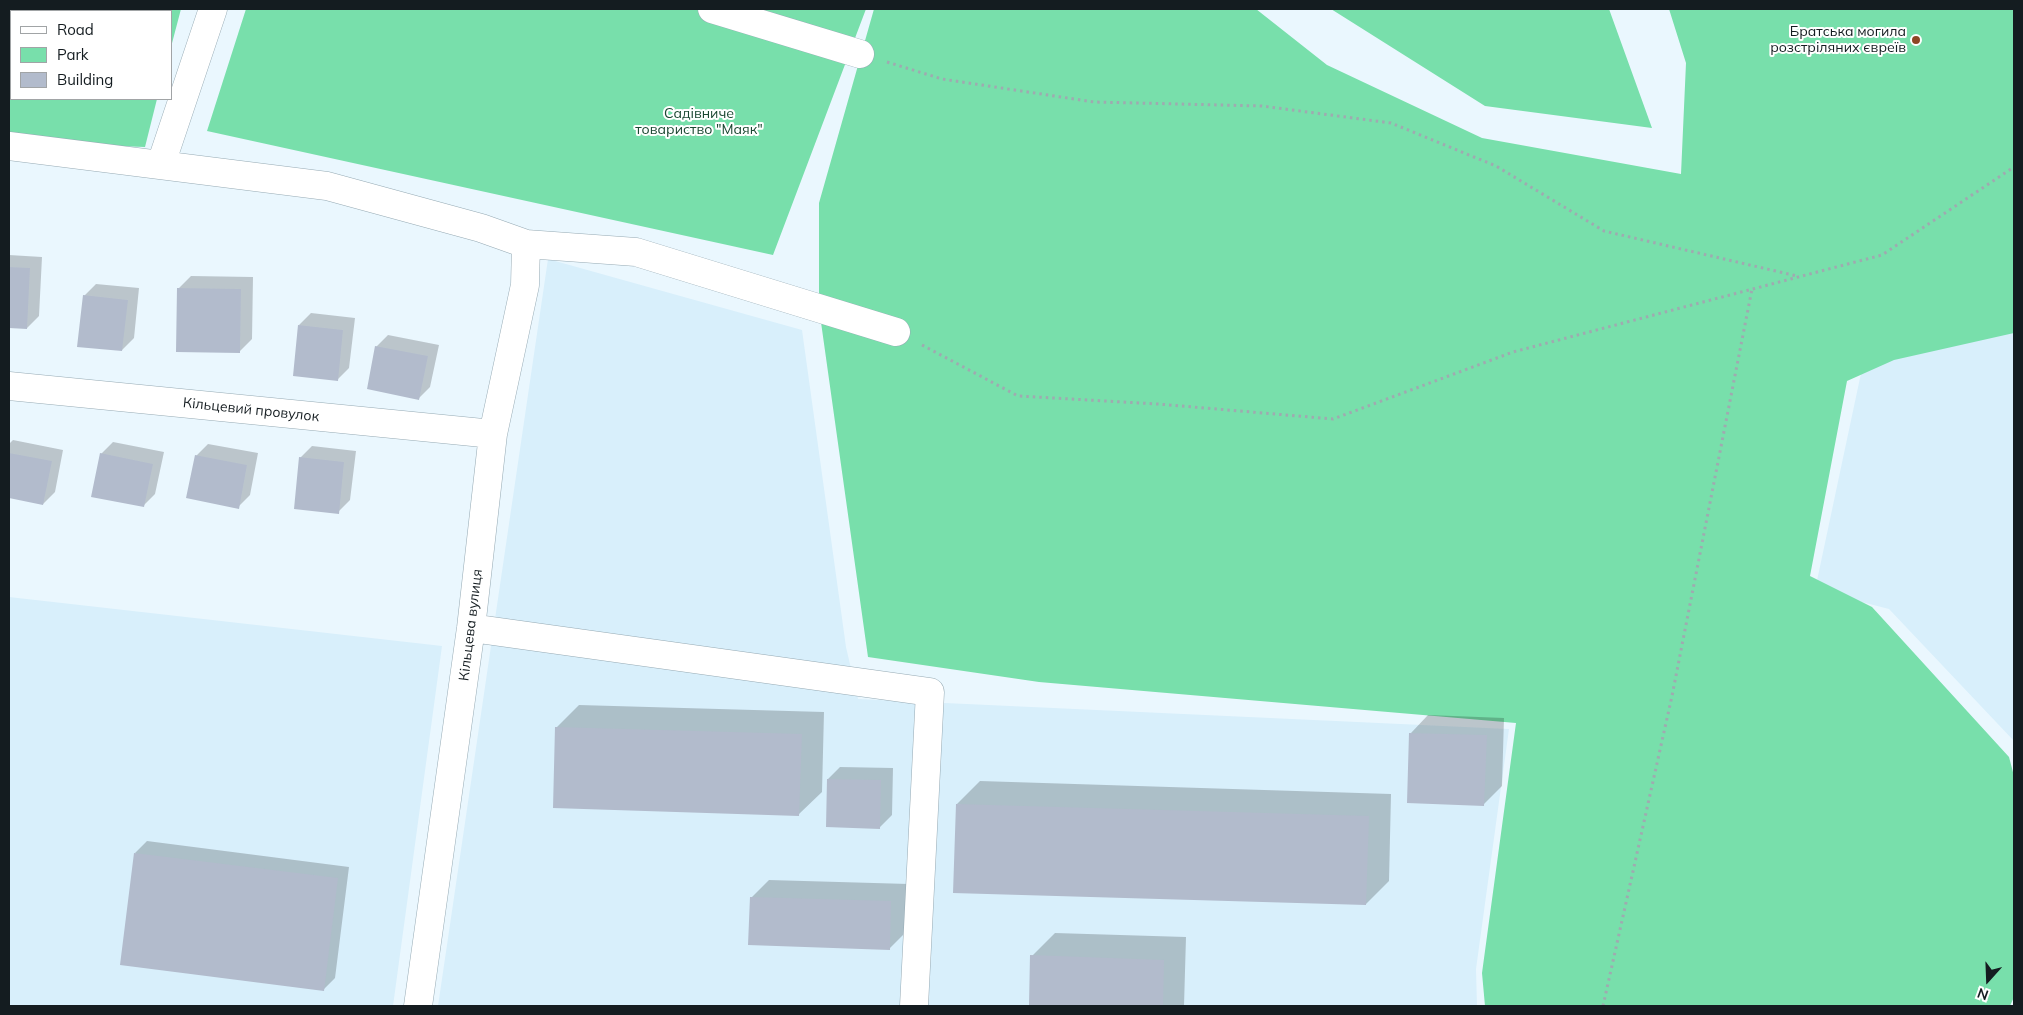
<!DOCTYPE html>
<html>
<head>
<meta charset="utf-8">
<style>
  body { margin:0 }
  #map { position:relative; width:2023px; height:1015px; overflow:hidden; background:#eaf7fe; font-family:Mulish,sans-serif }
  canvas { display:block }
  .frame { position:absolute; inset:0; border:10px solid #141c20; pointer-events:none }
  .legend { position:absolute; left:10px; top:10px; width:162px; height:90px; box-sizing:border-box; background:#fff; border:1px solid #a1a4a6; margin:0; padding:6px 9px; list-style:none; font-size:15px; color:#141c20 }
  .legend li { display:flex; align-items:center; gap:10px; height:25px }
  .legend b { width:25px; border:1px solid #a1a4a6 }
  .north { position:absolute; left:1963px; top:955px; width:50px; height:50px; -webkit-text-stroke:4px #fff; paint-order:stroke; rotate:200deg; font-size:14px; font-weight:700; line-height:20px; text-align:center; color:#141c20 }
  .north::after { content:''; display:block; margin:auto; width:18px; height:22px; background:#141c20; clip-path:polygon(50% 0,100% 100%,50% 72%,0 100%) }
</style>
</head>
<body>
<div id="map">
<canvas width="2023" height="1015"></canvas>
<div class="frame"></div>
<ul class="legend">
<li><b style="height:6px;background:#fff"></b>Road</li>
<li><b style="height:14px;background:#78dfab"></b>Park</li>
<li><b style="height:14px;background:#b2bbcc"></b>Building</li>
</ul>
<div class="north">N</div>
</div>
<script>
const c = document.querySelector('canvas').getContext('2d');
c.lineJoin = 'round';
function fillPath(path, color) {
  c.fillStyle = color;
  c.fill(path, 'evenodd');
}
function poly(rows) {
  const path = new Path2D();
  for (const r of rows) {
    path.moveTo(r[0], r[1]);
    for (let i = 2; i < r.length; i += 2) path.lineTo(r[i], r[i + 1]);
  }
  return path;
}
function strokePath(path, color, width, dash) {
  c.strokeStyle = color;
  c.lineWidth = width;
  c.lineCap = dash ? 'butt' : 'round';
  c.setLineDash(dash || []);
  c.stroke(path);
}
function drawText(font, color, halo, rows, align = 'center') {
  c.font = font + ' Mulish,sans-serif';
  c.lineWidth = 4;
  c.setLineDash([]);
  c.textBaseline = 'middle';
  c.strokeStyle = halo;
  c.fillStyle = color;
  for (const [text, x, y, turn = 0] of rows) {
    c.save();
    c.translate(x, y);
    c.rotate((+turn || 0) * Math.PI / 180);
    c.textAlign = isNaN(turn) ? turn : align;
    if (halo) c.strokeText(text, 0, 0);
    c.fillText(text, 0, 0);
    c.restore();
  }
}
const built = poly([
  [548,259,802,330,846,647,858,699,1509,729,1476,969,1477,1006,438,1006],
  [2014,329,2014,741,1889,609,1815,590,1867,345],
  [9,597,442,646,393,1006,9,1006]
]);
const green = poly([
  [9,9,181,9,171,47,171,11,11,11,11,99,157,99,145,147,9,142],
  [246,9,866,9,773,255,207,131],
  [874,9,1256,9,1327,65,1482,138,1681,174,1686,63,1669,9,2014,9,2014,333,1894,360,1847,381,1810,576,1872,607,2009,757,2014,776,2014,997,2010,1006,1485,1006,1482,973,1516,723,1039,682,868,657,819,308,819,203],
  [1331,9,1609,9,1652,128,1485,106]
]);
const shadow = poly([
  [9,255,42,257,39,316,27,328,9,327],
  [191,276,253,277,252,339,240,351,179,288],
  [96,284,139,288,134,338,122,350,84,296],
  [311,313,355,318,349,368,337,380,299,325],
  [388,335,439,345,430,387,418,399,376,347],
  [13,440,63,450,55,492,43,504,9,497,9,444],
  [113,442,164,452,155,494,143,506,101,454],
  [208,444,258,453,250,495,238,507,196,456],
  [312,446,356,451,350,500,338,512,300,458],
  [579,705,824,712,822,792,799,814,556,728],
  [1428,715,1504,718,1502,786,1484,804,1411,733],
  [840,767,893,768,892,815,880,827,828,779],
  [980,781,1391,794,1389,881,1366,904,957,804],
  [147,841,349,867,335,978,323,990,135,853],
  [769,880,909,884,907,931,889,949,751,898],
  [1055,933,1186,937,1184,1006,1030,1006,1032,956]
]);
const building = poly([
  [9,267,30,268,27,329,9,328],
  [177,288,241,289,240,353,176,352],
  [83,295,128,300,122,351,77,347],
  [298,325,343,330,338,381,293,376],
  [375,346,428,356,419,400,367,389],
  [9,453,52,461,43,505,9,498],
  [100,453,153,464,144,507,91,497],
  [195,455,247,465,239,509,186,498],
  [299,457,344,462,339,514,294,509],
  [555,727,802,734,799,816,553,808],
  [1409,733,1487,735,1484,806,1407,803],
  [827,779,881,780,880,829,826,827],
  [956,804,1369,816,1366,905,953,893],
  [134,853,338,878,324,991,120,965],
  [750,897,891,901,890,950,748,945],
  [1030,955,1164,960,1163,1006,1029,1006]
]);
const path = poly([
  [887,62,942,79,1094,102,1262,106,1391,123,1496,166,1604,231,1797,276],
  [922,345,1018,396,1158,404,1333,419,1513,352,1882,255,2014,167],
  [1603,1006,1672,696,1752,289]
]);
const minor = poly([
  [712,9,860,54],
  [9,146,327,186,481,228,526,244,636,252,896,332],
  [161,164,213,9],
  [9,386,493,434],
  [471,628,930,692,914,1006],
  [418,1006,471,628,493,434,525,285,526,244]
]);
const markers = [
  [1916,40,5,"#8d4624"]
];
const poiNames = [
  ["Братська могила",1906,32],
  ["розстріляних євреїв",1906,48]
];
const parkNames = [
  ["Садівниче",699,114],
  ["товариство \"Маяк\"",699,130]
];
const streetNames = [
  ["Кільцевий провулок",251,410,6],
  ["Кільцева вулиця",471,625,-83]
];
fillPath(built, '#d8effb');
fillPath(green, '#78dfab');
fillPath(shadow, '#0003');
fillPath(building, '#b2bbcc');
strokePath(minor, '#96aab4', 29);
strokePath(path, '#9faab0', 3, [2.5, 4]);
strokePath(minor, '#fff', 28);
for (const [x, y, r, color] of markers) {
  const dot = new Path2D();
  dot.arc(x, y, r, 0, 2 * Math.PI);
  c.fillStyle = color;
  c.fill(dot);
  strokePath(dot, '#fff', 2);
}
drawText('14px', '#141c20', '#fff', poiNames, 'right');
drawText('14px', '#1a4731', '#fff', parkNames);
drawText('14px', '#141c20', '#fff', streetNames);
</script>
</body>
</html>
